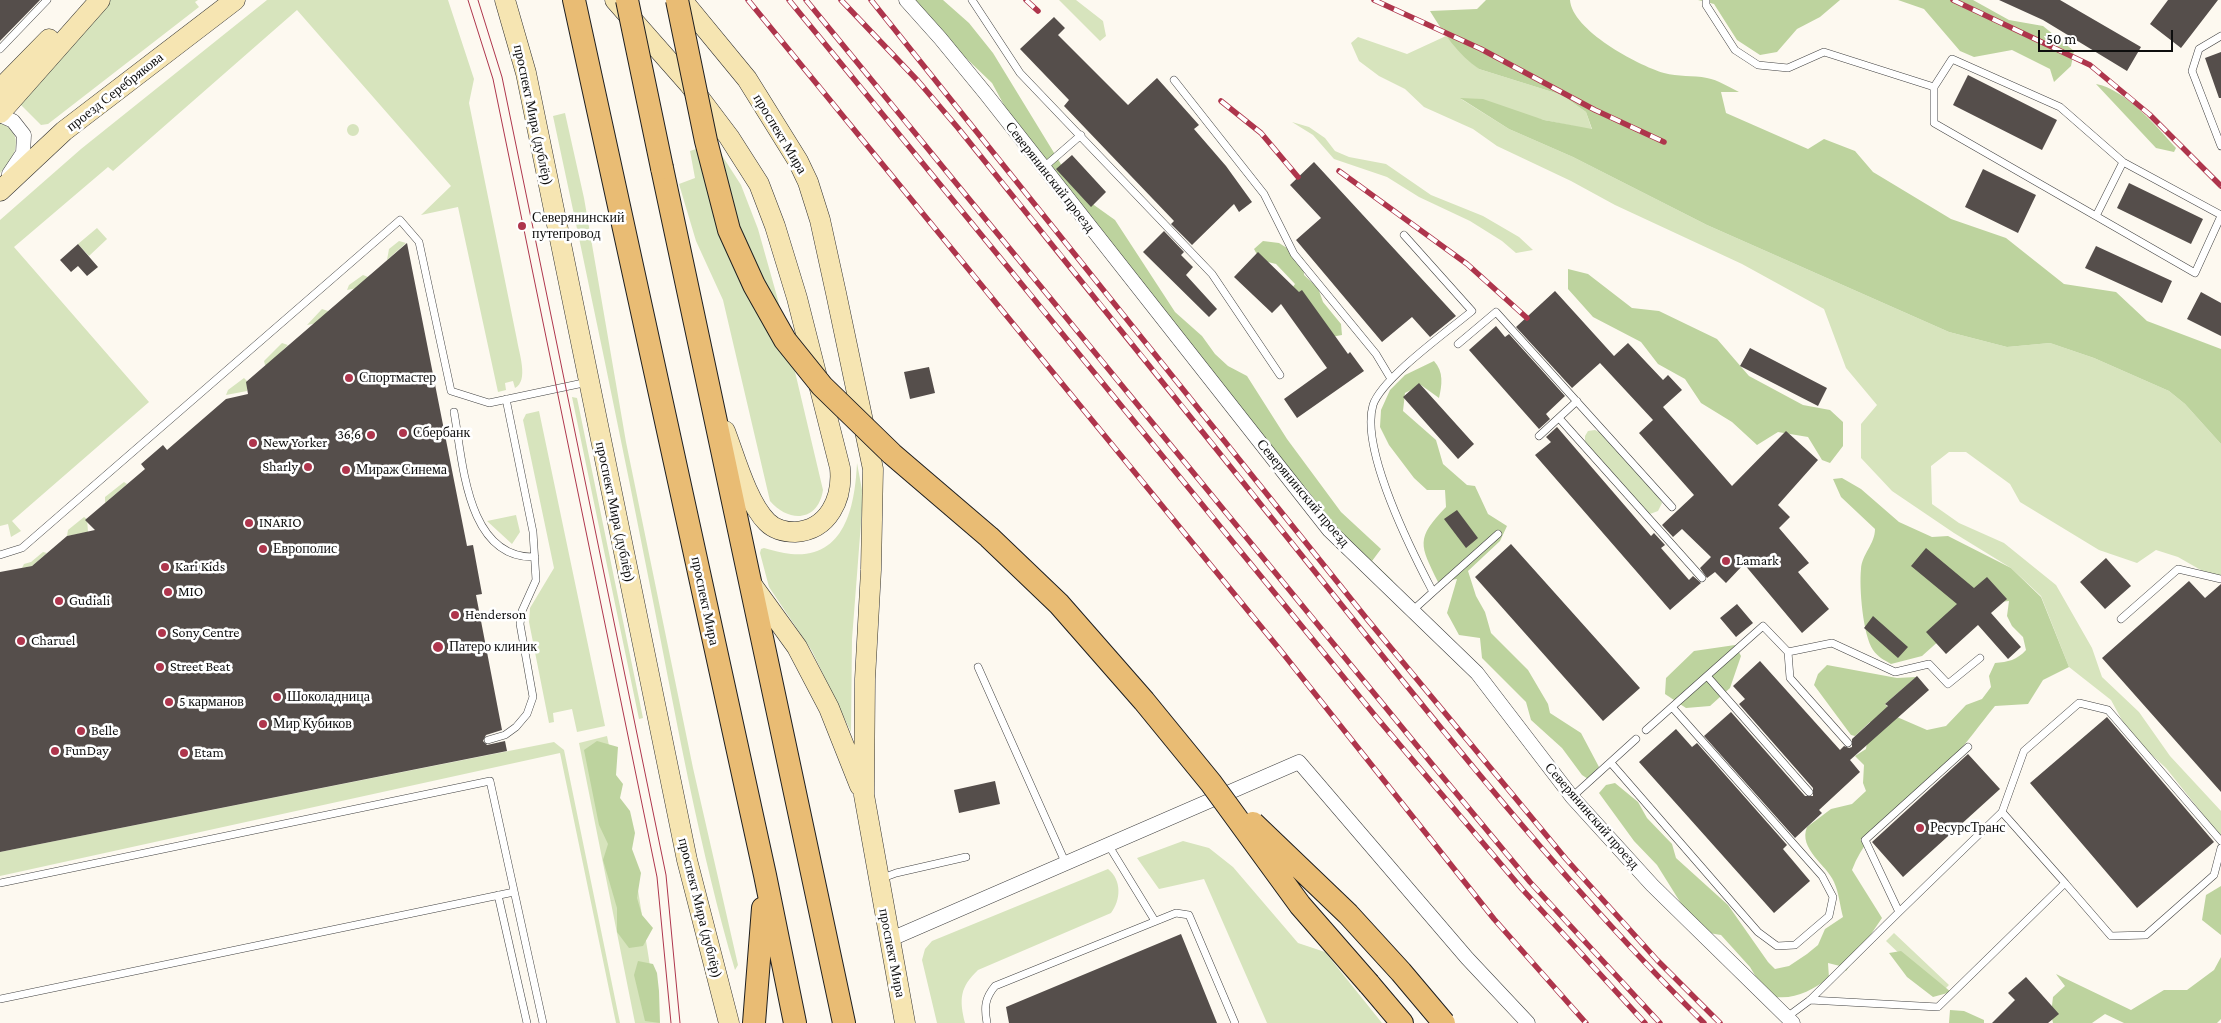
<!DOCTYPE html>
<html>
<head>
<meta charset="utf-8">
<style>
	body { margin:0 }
	#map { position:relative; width:2221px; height:1023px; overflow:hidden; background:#fdf9f0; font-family:"Crimson Pro",serif }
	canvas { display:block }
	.scale { position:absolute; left:2038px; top:30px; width:135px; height:22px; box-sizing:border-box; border:2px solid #0e0e0e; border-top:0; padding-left:6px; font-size:15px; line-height:18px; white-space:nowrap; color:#0e0e0e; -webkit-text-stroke:4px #fff; paint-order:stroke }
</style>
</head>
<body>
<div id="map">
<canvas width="2221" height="1023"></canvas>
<div class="scale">50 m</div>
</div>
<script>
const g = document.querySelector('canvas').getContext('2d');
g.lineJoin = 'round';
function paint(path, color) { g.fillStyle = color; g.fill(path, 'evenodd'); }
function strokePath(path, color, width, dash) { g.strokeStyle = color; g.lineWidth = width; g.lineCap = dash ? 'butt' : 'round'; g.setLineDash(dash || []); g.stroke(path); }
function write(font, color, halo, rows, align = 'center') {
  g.font = font + ' "Crimson Pro",serif'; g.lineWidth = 5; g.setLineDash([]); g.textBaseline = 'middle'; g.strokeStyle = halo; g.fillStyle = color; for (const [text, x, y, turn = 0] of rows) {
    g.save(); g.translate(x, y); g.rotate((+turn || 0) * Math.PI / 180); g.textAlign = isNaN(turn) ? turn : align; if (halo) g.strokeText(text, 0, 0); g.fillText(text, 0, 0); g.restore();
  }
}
paint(new Path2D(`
	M101,0h97l-3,2 4,5 -151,117 -7,1 -21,-21z
	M267,0h181l26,79 -5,24 48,237c2,13 12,41 -2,48l-2,-7 -8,2 1,7 -8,2 -40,-185 -37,8 30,-29 -154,-176 -184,161 -5,-4 -94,80 135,155 -137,119 9,10 -10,6 -3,-13 -8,2v-306l81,-71z
	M1059,0h17l27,21 3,15 -6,5z
	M1446,36l33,33 83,26 24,17 6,18 -48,-10 -83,-21 48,30 64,28 134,68 242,107 58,15 43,-4 44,15 75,33 16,13 36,40v135l-8,-2 -35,-20 -22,-7 -19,13 -38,-13 -79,-48 -10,-18 -44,-32h-17l-18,14 1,38 27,19 45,20 52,42 36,63 10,29 37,35 31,44 51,55v26l-55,-69 -36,-33 -19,-35 -42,-33 -28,-71 -30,-28 -57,-35 -62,-42 -31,-33v-34l16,-19 -31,-37 -22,-59 -82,-45 -127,-59 -44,-24 -74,-35 -24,-17 -49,-22 -19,-18 -26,-13 -20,-15 -8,-18 7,-6 49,17z
	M565,113l19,85 42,244 67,326 45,197 -3,5c-35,-119 -57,-242 -81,-364 -32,-164 -66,-327 -101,-490z
	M1292,122l17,5 16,11 10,13 14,6 37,7 45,31 52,21 36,21 14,13 -17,3 -14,-12 -32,-20 -51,-24 -32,-20 -53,-18 -21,-24z
	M0,123c26,10 16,35 0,50z
	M347 130a6 6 0 1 1 12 0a6 6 0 1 1-12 0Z
	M714,143l27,42 17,44 20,71 45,190c-5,32 -34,33 -53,11l-47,-201 -27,-59 -17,-57 16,-6 -5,-27z
	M97,228l10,11 -18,17 -11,-12z
	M399,241l7,2 -19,17 2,-11z
	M363,275l5,2v9l-21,4 2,-5z
	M322,309l6,2v10l-21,4z
	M282,343l6,2 -20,20h-3l-1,-4z
	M244,378l3,3v10l-21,4 2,-5z
	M572,397l5,1 66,320 -4,1z
	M539,411l66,315 -28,6 -5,-23 -19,4 1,9 -5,1 -20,-101 1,-14 24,-40 -31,-148 3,-6z
	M1595,430l8,4 56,62 3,7 -4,8 -8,3 -7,-5 -58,-66v-7l3,-5z
	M857,463l5,27v20l-10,129 -1,93 -39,-81 -43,-64 -9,-34 1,-4 3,-1c8,2 18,5 27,6 55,5 64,-50 66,-91z
	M124,482l3,2 -22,19v-6z
	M516,515l4,17 -8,12 -25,-23z
	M84,517l3,2 1,13 -21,4 1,-6z
	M43,552l4,1 -15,13 -10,2 2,-4 7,-2z
	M607,736l28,135 24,152h-24l-56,-280z
	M554,742l10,8 56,273h-4l-56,-270 -560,123v-24z
	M1183,841l26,7 24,19 65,76 27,9 57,71h-115l-63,-144 -45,10 -22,-31z
	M1108,869c14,11 13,31 3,44l-133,57c-18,17 -19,29 -13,53h-28l-15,-63 3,-11 7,-8z
	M1894,933l55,52 -8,8 -55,-52z`), '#d7e4bd');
paint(new Path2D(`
	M913,0h30l26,23 24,30 77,126 24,26 21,15 60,92 27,24 13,18 13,12 19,10 40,63 54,73 40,37 -9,12 21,20h-5l-30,-18 -41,-60 -12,-16 -15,-12 -280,-359 -18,-33 -50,-48z
	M1486,0h84c2,30 67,65 94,73 14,4 29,2 43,5 11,2 22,9 32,14h-18l5,21 82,36 16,-10 31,12 18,21 78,47 55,19 58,46 52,8 31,29 74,28v95l-36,-40 -16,-13 -75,-33 -44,-15 -43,4 -58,-15 -242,-107 -134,-68 -64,-28 -49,-31 23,1 61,21 48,9 -6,-17 -24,-17 -83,-26c-21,-14 -36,-37 -49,-58l47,-2z
	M1698,0h142l-20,17 -23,12 -20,23 -17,3 -23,-15 -23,-36z
	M1898,0h75l36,20 34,6 31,25 -3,15 -17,16 -4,-13 -38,-19 -38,7 -14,-6 -36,-42z
	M2096,84c29,5 61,43 80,64l-2,4 -18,-4z
	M1263,241l16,2 24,15 1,17 14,13 5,14 18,22 1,11 -11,2 -41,-46 5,-7 -19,-20 -16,-4 -6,-11z
	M1568,269l20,5 44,34 27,3 58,28 32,37 54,29 27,5 13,12v24l-13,17 -8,-3 -14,-23 -30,-5 -21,13 -25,-23 -31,-19 -16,-24 -27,-15 -17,-22 -48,-25 -25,-28z
	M1434,361c10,11 8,24 5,37l-18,-13 -16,8 -2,18 33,29 7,24 24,21 8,1 13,28 19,12 -7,15 -32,30 8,25 9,16 6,21 37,37 20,34 2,9 31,20 18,34 -11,12 -6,-4 -20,-27 -31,-28 -5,-18 -44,-44 -2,-20 -21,-3 -12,-22 10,-34 -19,3c-18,-37 -23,-43 8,-75l-1,-17h-18l-13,-12 -25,-33 -9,-18 1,-17 9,-20 15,-15z
	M1842,478l19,11 38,33 33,15 16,-1 63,32 30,29 28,70 -26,13 -15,24 -33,2c-15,18 -28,37 -44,54 -34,36 -80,61 -99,110l30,48 -36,53 -6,-5 -12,-3 1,15c-19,14 -39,24 -62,17l-17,-28 -29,-32 -12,-2 -17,-12 -35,-56 -23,-24 -35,-48 7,-8 9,-2 23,19 9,16 25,26 4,14 52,47 40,57 7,7 14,-3 18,-12 11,-9 7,-16 18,-12c-3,-11 -4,-24 -9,-35 -7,-17 -36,-33 -27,-55l24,-18 21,-5 14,-13 -3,-8 1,-18 -9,-9 11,-7 4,-27 -15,14 -4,-1 -37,-50 4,-11 9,-9 70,13 19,-1 -31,27 12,13 30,13 19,-4 20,-21 16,-6 9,-12 -2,-11 6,-13c13,-1 22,-3 31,-13l-3,-13 -11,-11 -5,-10 2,-15 -39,4 -19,25 -29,26 -31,8c-7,-4 -13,-7 -18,-14 -10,-15 -14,-62 -12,-81 1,-15 14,-25 14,-40l-34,-32 -8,-18z
	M1735,645l6,11 -11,32 -20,18 -24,2 -21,-14 1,-16 28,-27z
	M597,741l21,6 -2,28 7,9 -3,14 10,13 5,22 -3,16 9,24 -4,25 5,17 11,13 -10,18 -14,2 -12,-16v-24l-14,-48 5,-16 -9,-19 -15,-75z
	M2221,886v49l-19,-15 4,-25z
	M1901,951l50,41 -18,5 -26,-20 -18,-24z
	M2221,957v62l-4,4h-93l-19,-9 -13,9h-39l-2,-9 2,-17 12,-11 -9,-12 75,36 33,-20h23l27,-20z
	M638,961l15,3 4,9 2,18 1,32 -15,-2 -11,-46z
	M1950,1010l14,1 20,9v3h-35z`), '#bdd39e');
paint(new Path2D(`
	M0,0h40l-40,41z
	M1999,0h61l81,47 -14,24 -84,-51z
	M2168,0h50l-37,48 -31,-24z
	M1054,17l11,11 -7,7 70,70 29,-27 42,47 -5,4 32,37 26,36 -13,10 -5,-8 -42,41 -21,-21 3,-3 -110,-115 5,-6 -49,-51z
	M2221,52v46h-2l-14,-40z
	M1968,75l89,45 -15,30 -89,-45z
	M1072,155l34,37 -15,15 -35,-38z
	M1314,162l142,154 -26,21 -18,-20 -30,25 -86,-102 25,-22 -31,-33z
	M1983,169l53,26 -18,38 -53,-26z
	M2129,183l74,36 -12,25 -74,-36z
	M1164,231l20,21 -3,3 12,12 -7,8 31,34 -8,8 -66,-65z
	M407,243l60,303 6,-1 9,49 -6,1 26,135 -16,5 -3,6 4,4 18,-4 2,10 -507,101v-280l32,-6 35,-30 28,-6 -10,-10 60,-51 -4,-5 22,-19 4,5 59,-51 22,-5 -2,-12z
	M78,244l20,23 -11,9 -9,-10 -7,6 -11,-12z
	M2096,246l76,35 -10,22 -77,-35z
	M1258,252l41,40 3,-2 46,64 2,-2 14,19 -67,47 -13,-19 43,-31 -46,-64 -9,9 -38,-36z
	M1555,291l59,65 14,-13 35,37 5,-5 14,15 -19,17 69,79 54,-55 32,29 -40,45 12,12 -11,11 30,35 -11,9 31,37 -27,24 -58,-69 -18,19 -11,-11 -8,6 -7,-10 11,-11 -29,-28 -9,8 -11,-12 32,-30 -55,-62 14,-13 -53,-57 -28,25 -56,-61z
	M2201,292l20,11v33l-34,-17z
	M1496,326l9,11 4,-3 56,62 -19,18 4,5 -11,10 -70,-79z
	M1750,348l77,40 -9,18 -78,-40z
	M929,367l6,26 -25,6 -6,-27z
	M1419,383l55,61 -16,15 -55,-62z
	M1557,427l94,109 3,-3 11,12 -4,3 28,32 4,-4 8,7 -31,27 -135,-155 16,-13 -5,-5z
	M1457,510l21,28 -12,10 -22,-29z
	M1511,544l129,144 -37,33 -128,-144z
	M1926,548l48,40 13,-11 20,22 -16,14 30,34 -13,12 -30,-34 -32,29 -20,-22 31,-28 -46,-38z
	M2106,558l25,28 -26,23 -25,-27z
	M2189,581l16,17 16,-14v208l-119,-134z
	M1737,604l16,19 -17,14 -16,-19z
	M1873,616l35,31 -10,11 -34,-30z
	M1760,661l80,89 4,-4 5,2 3,-1v-8l36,-33 -3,-2 32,-28 12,14 -79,70 10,12 -41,38 3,3 -27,25 -91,-102 27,-24 74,84h8v-8l-74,-84 6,-5 -12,-13z
	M2107,717l107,125 -77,66 -107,-125z
	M1676,729l16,18 5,-4 90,102 -4,4 27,32 -36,32 -135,-151z
	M1968,754l32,35 -97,88 -31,-35z
	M995,781l5,23 -41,9 -5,-23z
	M1181,934l36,89h-208l-3,-16z
	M2026,977l33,37 -11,9h-56l23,-23 -7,-7z`), '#554e4b');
const service = new Path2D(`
	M972,0l48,73 192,201 68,101
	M1706,0v5l29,45 23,15 30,3 36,-16 110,35
	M2221,36l-22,13 -7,22 29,75
	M0,49l47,-49
	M1174,80l90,114 30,60 82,100 15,25
	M1043,168l38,-33
	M2221,215l-98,-53 -63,-55 -108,-48 -18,28v36l261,150 26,-57
	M2096,216l27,-54
	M1404,235l68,76c-24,20 -90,67 -99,94 -13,44 39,147 60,187l-21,19
	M1458,344l38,-32 176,195
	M454,412c9,49 12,147 81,145
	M1559,418l143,160
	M1539,436l38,-35
	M0,555l22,-7 378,-328 19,22 32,149 38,12 99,-21
	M1433,592l65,-58
	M2121,619l57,-50 43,10
	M1788,652l2,26 58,65
	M978,667l88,197
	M1707,676l102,116
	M1646,730l117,-104 25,26 44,-9 63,29 34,-8 19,20 32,-26
	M488,740l17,-5 11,-8 11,-13 6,-17 -13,-73 2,-13 14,-31 -3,-48 -27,-133
	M1611,763l147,169 19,14 18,-1 34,-29 4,-19 -11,-21 -150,-169
	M1572,797l64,-58
	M2002,812l22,-61 55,-48 29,7 113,131
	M1109,846l46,75
	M880,879l16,-6 70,-16
	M0,883l490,-102 53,242
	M2065,883l46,53 35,-1 68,-60 7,-27
	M498,895l29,128
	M0,999l514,-107
	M1810,1000l128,7 127,-124 -63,-71 -103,100
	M1787,1017l23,-17 89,-88 -34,-72 103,-93
	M987,1023c-3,-16 -2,-25 8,-37l181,-73 13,2 46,108`);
const minor = new Path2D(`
	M906,0l34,38 46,56 343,436 148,143 95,124 80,88 141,138
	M0,115l13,6 11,14 -1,18 -14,21
	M891,939l408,-177 168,196 61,65`);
const secondary = new Path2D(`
	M505,0l21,73 161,787 42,163
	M615,0l74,84 40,53 30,47 16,42 22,72 43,170c3,30 -11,62 -45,64 -11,0 -21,-3 -28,-10 -20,-20 -32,-65 -42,-91
	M682,0l65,79 51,82 10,21 12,38 16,73 37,176 -2,101 -6,109 -1,116 41,228
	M0,89l49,-50
	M0,113l100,-113
	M0,191l64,-60 171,-131
	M750,582l47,65 32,61 31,78`);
const primary = new Path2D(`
	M574,0l191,875 30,148
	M662,168l182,855
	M1369,984l33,39
	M754,1023l9,-115`);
strokePath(service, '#414141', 8);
strokePath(minor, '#414141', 15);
strokePath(secondary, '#303030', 21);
strokePath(primary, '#1f1f1f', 24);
strokePath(service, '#fff', 7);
strokePath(minor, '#fff', 14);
strokePath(secondary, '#f6e5b2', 20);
strokePath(primary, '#e9bc74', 22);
strokePath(new Path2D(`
	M468,0l25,79 164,798 14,146
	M478,0l24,77 164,798 14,148`), '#ae354c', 1);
const rail = new Path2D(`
	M748,0l533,651 213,268 92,104
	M789,0l588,718 145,171 123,134
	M806,0l626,764 98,118 130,141
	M841,0l77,81 40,47c126,156 252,313 378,470 117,146 235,293 368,425
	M871,0l496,619 199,240 91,101 63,63
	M1026,0l12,11
	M1374,0l107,49 114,61 69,32
	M1953,0l137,65 59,49 72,72
	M1221,101l40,32 37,44
	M1339,171l128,93 60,54`);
strokePath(rail, '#ae354c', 5.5);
strokePath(rail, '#fff', 4, [11]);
const primaryBridge = new Path2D(`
	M627,0l35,168
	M677,0l29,141 23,89 25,55 31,55 37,46 70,68 97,83 70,67 85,97 67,82 89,122 69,79
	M1253,823l95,91 53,58 43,51`);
strokePath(primaryBridge, '#1f1f1f', 24, []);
strokePath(primaryBridge, '#e9bc74', 22);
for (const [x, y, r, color] of [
	[522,226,5,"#ae354c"],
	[349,378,5,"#ae354c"],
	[403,433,5,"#ae354c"],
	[371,435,5,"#ae354c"],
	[253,443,5,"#ae354c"],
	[308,467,5,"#ae354c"],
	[346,470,5,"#ae354c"],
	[249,523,5,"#ae354c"],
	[263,549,5,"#ae354c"],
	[1726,561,5,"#ae354c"],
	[165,567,5,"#ae354c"],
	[168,592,5,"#ae354c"],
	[59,601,5,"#ae354c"],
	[455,615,5,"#ae354c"],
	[162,633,5,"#ae354c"],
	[21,641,5,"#ae354c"],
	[438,647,6,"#ae354c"],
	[160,667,5,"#ae354c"],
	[277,697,5,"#ae354c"],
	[169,702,5,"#ae354c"],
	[263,724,5,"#ae354c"],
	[81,731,5,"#ae354c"],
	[55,751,5,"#ae354c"],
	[184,753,5,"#ae354c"],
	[1920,828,5,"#ae354c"]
]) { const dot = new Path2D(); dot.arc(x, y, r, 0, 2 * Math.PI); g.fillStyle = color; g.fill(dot); strokePath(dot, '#fff', 2); }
write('14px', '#0e0e0e', '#fff', [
	["проезд Серебрякова",115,92,-38],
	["проспект Мира (дублёр)",533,115,78],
	["проспект Мира",780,134,59],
	["Северянинский проезд",1050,177,52],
	["Северянинский проезд",1303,493,50],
	["проспект Мира (дублёр)",615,512,78],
	["проспект Мира",705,601,78],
	["Северянинский проезд",1592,816,49],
	["проспект Мира (дублёр)",700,908,76],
	["проспект Мира",892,953,79]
]);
write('14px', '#0e0e0e', '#fff', [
	["Северянинский",532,218],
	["путепровод",532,234],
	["Спортмастер",359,378],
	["Сбербанк",413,433],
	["36,6",361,435,"right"],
	["New Yorker",263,443],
	["Sharly",298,467,"right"],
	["Мираж Синема",356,470],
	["INARIO",259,523],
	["Европолис",273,549],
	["Lamark",1736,561],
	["Kari Kids",175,567],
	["MIO",178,592],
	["Gudiali",69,601],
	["Henderson",465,615],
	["Sony Centre",172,633],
	["Charuel",31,641],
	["Патеро клиник",449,647],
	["Street Beat",170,667],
	["Шоколадница",287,697],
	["5 карманов",179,702],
	["Мир Кубиков",273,724],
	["Belle",91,731],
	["FunDay",65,751],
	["Etam",194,753],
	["РесурсТранс",1930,828]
], 'left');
</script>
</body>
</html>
